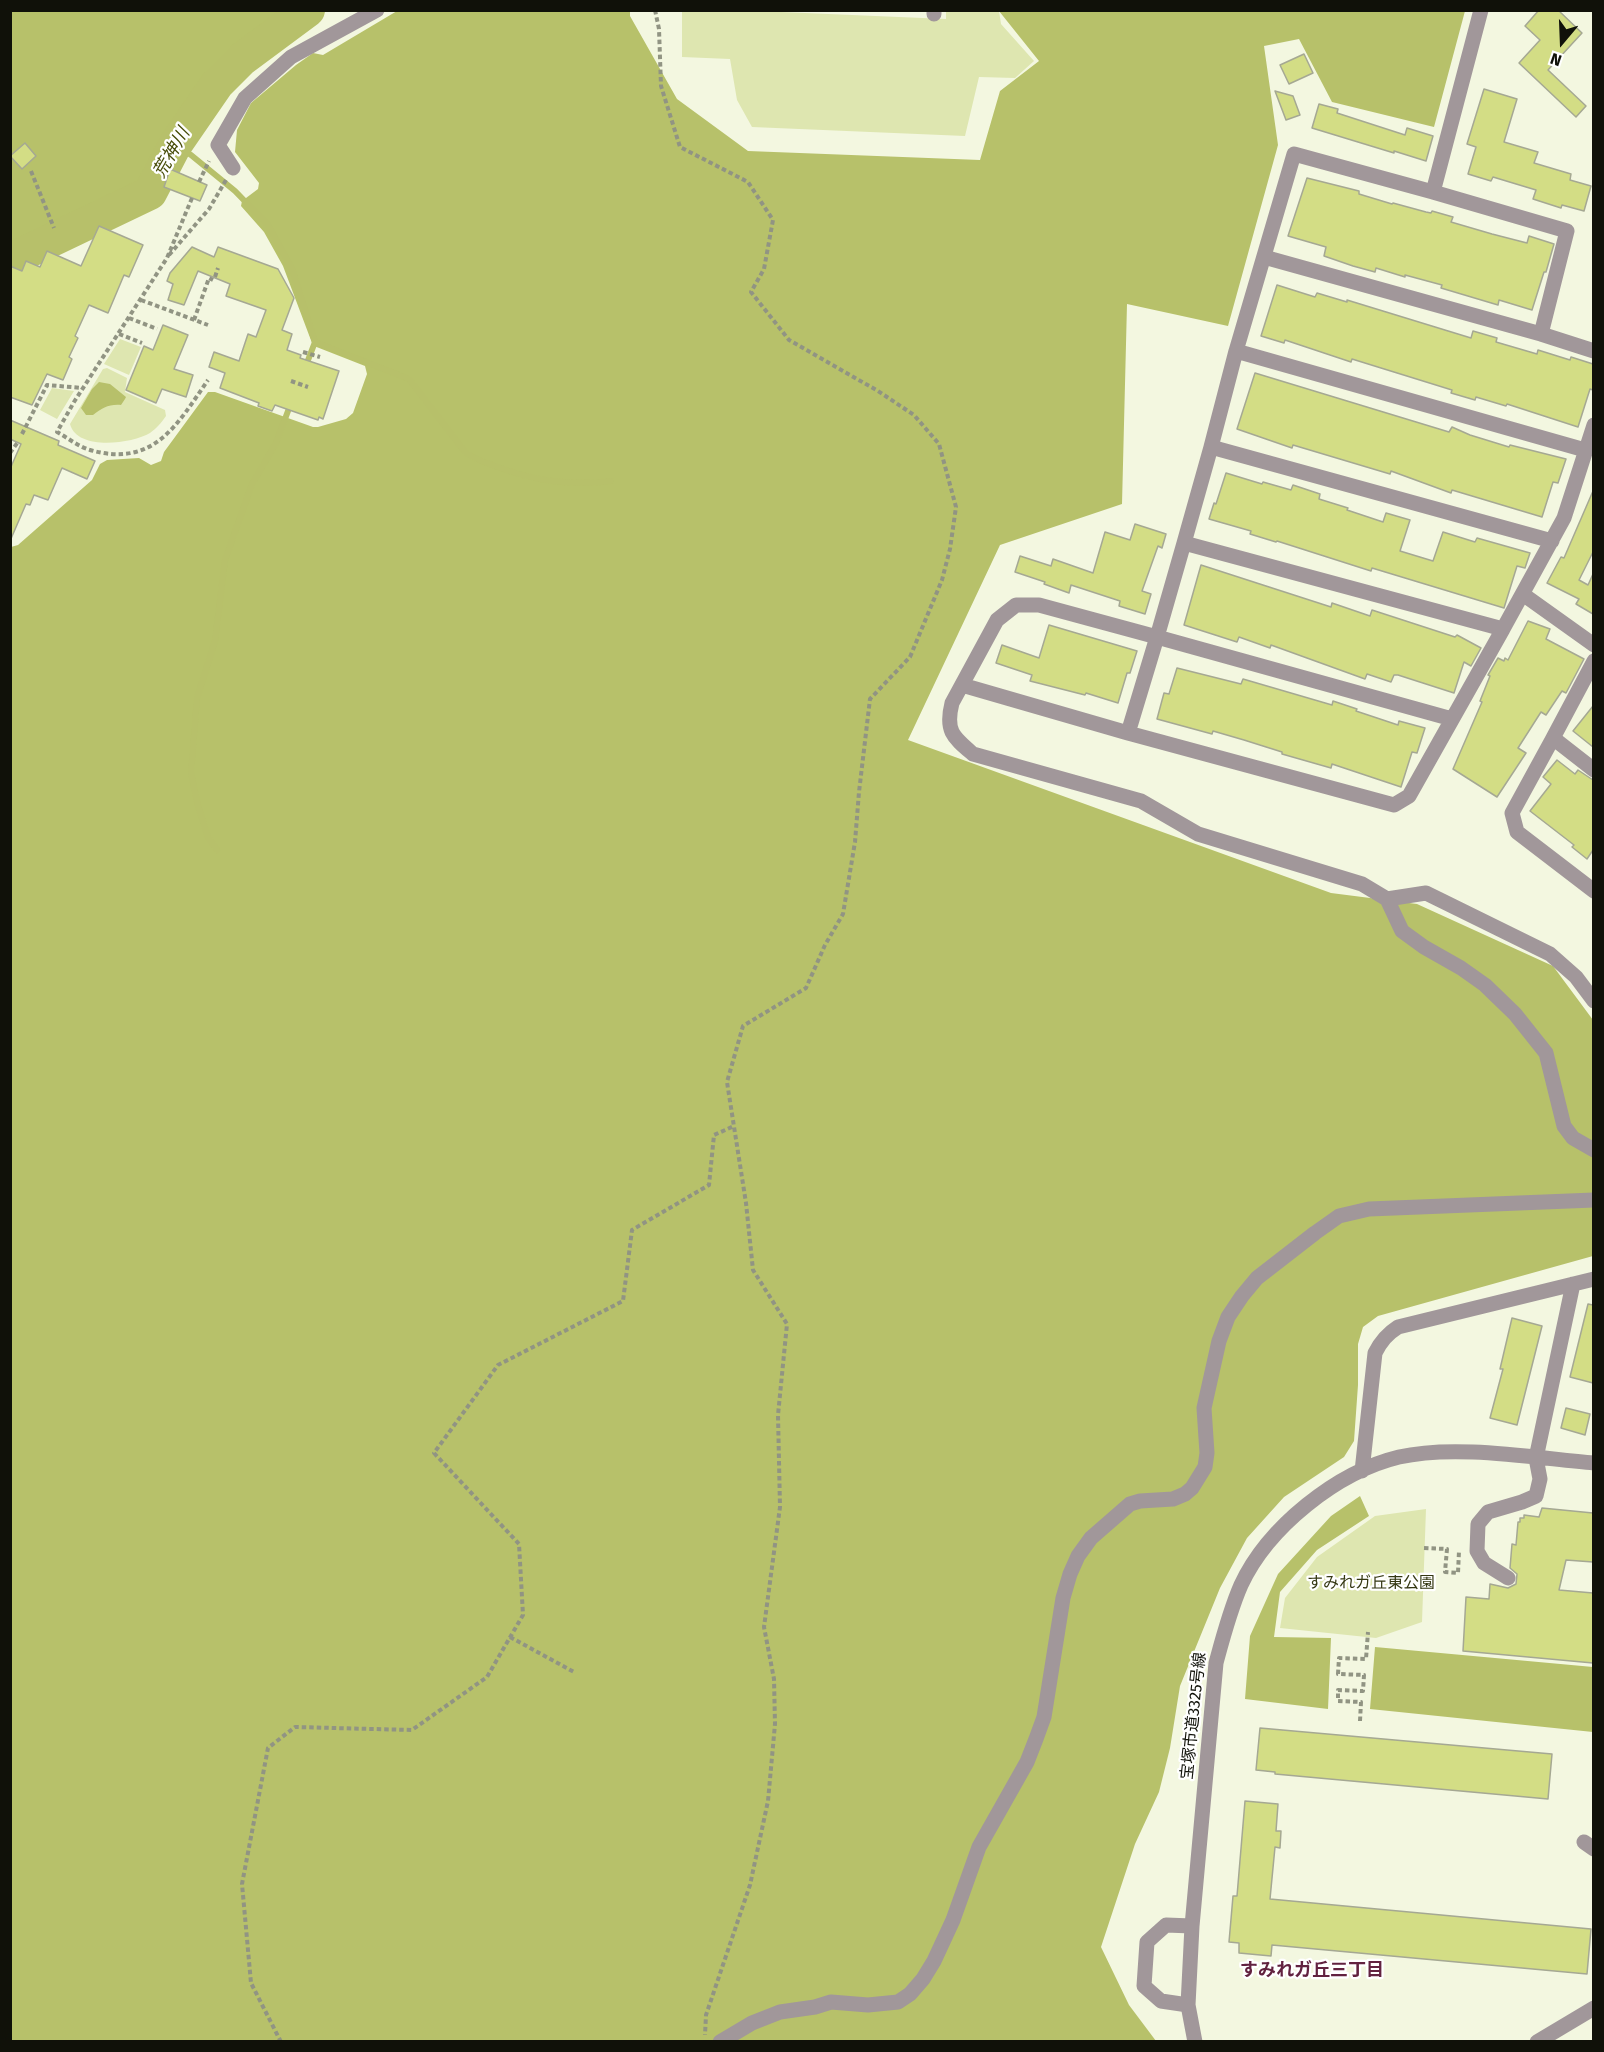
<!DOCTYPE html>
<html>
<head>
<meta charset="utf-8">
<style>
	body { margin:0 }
	#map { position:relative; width:1604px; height:2052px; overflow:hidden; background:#f3f7e0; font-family:"Fira Sans",sans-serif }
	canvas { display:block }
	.frame { position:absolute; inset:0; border:12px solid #101109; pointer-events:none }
	.north { position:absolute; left:1532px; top:12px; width:60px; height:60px; -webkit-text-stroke:4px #fff; paint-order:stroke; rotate:199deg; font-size:16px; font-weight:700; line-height:24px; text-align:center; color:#101109 }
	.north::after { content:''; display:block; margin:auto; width:21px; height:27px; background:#101109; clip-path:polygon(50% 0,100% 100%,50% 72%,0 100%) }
</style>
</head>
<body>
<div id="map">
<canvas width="1604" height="2052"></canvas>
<div class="frame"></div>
<div class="north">N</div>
</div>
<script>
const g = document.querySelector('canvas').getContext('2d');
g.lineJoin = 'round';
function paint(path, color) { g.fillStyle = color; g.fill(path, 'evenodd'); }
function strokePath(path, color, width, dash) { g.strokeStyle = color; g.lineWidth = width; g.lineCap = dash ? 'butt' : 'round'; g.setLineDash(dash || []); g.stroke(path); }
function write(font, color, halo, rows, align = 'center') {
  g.font = font + ' "Fira Sans","Noto Sans JP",sans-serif'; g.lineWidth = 4.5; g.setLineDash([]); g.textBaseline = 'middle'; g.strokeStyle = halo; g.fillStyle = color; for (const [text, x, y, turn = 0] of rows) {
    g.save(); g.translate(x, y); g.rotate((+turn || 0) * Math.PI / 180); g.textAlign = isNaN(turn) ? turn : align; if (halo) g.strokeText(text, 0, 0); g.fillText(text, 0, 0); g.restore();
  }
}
paint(new Path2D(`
	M682,11h76l188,8v-8h53l2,13 33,37 -19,17 -36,-1 -14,59 -213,-9 -15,-27 -7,-41 -48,-2z
	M120,339l21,8 -12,28 -25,-11z
	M107,368l20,10 -2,14 40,18 1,6c-5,7 -9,12 -16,17 -19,11 -73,18 -80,-9l33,-55z
	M52,388l22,3 -17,28 -17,-9z
	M1426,1509l-4,113 -46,16 -96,-10 5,-30 32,-41 58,-41z`), '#dee6b0');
paint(new Path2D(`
	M11,11h286l-61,42 -13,12 -27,35 -57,91 -71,30 -57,29z
	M397,11h233v5l47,83 71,52 232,9 20,-69 39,-30 -40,-50h466l-31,116 -102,-25 -33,-63 -35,7 14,99 -50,181 -101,-22 -5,200 -122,41 -92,195 423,153 86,11 136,62 40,54v236l-215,60 -15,11 -5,17v41l-4,56 -10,16 -60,40 -37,41 -27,50 -40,98 -10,62 -11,44 -24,52 -34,103 28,58 27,36 -1145,1v-1495l7,-2 74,-65 8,-16 7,-4 32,-2 12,7 10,-4 3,-9 44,-60h7l98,35h5l28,-8 7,-6 14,-39 -2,-8 -51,-20 -2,-3 -29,-77 -19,-34 -23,-26 1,-5 16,-12 1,-6 -24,-31 2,-22 14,-27 45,-38 17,-12 10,2z
	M1360,1496l9,20 -52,34 -37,42 -6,45 57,1 -3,71 -83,-10 5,-63 28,-62 53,-58z
	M1375,1647l218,20v65l-223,-23z`), '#b7c16a');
paint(new Path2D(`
	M99,382l11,2 16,13 -1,2 -4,6c-12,-1 -19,3 -28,10h-7l-5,-7 11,-19z`), '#b7c06a');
strokePath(new Path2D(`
	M175,145l16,10 44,36 33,34 24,44 23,73 -10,26
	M315,342l94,37 56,73c9,7 19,10 30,14 39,15 75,20 116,15
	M217,850l-9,-13 -10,-31 -7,-33 6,-75 18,-57 10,-81 27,-76 24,-41 15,-40`), '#b7c06a', 6);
strokePath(new Path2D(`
	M10,260l140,-67 25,-48 42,-61 25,-25 66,-49`), '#b7c06a', 34);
const building = new Path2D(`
	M1539,10h19l24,23 -34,37 38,36 -10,11 -57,-54 21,-23 -15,-14z
	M1304,54l9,19 -24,11 -9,-19z
	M1484,89l33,10 -13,43 34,10 -4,11 37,11 -1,6 21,6 -7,25 -22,-6 -1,3 -28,-9 3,-9 -43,-13 -2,4 -23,-7 8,-27 -9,-3z
	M1275,91l18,5 7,19 -14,5z
	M1319,104l19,5 -1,4 68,22 2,-7 26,8 -7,25 -32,-10v2l-82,-25z
	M25,143l11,13 -14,13 -12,-13z
	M170,169l37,16 -7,16 -36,-14z
	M1307,178l52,13v3l33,10 1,-1 33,9 5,1 1,-2 21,6 -2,5 41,12 35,9 2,-7 25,8 -8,28h-2l-12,38 -33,-10 -1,5 -57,-17 1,-3 -37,-10v2l-29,-9 -1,4 -22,-6 -29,-10 2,-9 -38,-11z
	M99,226l44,19 -14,32 -5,-2 -16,38 -19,-8 -14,31 3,2 -9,19 3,2 -9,21 -16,-6 -15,31 -22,-8v-131l12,5 4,-10 14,6 7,-16 34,15z
	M192,247l22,10 4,-10 60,22 16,29 -12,32 10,4 -5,16 14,5 -1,3 39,13 -16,48 -4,-2 -1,3 -43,-15 -3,6 -14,-5 1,-3 -39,-15 5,-15 -16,-6 5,-15 25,9 9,-27 8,3 10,-27 -40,-14 4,-12 -32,-13 -14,34 -16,-5 5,-16 -6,-3 3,-8z
	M1277,285l38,12 2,-4 30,9v-2l124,38 2,-7 24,7 -1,4 41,12 1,-4 32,10 1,-3 22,7v26l-3,-1 -12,38 -71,-23 -1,2 -30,-9 -1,3 -24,-7 1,-3 -100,-31 -1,3 -66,-22 -1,3 -23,-7z
	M163,325l25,10 -14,34 19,6 -7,22 -24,-8 -6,14 -30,-13 18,-44 9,4z
	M1255,373l194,59 3,-5 18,8 39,12 1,-2 56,14 -8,24 -5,-1 -11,35 -90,-27 -1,3 -60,-22 -1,3 -97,-29 -1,3 -55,-19z
	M10,420l49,21 -1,4 37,16 -8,18 -25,-11 -14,32 -14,-5 -4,10 -4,-1 -16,37v-72l11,-25 -11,-5z
	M1226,473l36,11 1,-2 28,8 2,-5 27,9 -1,5 29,9 -1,2 36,12 3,-9 24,7 -10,31 33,10 10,-29 32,10 2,-4 53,15 -5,15 -8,-2 -13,42 -132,-40 -1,3 -94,-30 -1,1 -26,-8 1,-3 -42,-12 5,-16 2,1z
	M1593,491v61l-14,28 9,5 5,-11v40l-17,-10 3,-5 -32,-16 14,-26 3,1z
	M1135,524l31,10 -4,14 -4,-2 -16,45 9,3 -6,20 -26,-8 1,-5 -49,-16 -2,8 -25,-9 1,-2 -30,-10 5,-16 31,10 2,-7 40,14 12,-41 25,8z
	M1201,565l130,42 1,-4 38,13 2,-6 83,27 2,-2 24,13 -10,18 -7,-4 -10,31 -56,-18h-4l-3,7 -24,-8 -2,5 -94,-34 -1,3 -31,-11 -2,5 -53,-17z
	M1528,621l22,8 -4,10 38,20 -18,34 -4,-2 -16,24 -5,-3 -23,36 8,5 -29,44 -44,-28 29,-67 -2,-1 10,-25 -2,-1 10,-17 6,3 1,-3 3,2z
	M1049,625l88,26 -7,22h-3l-9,30 -32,-10 -1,2 -55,-14 2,-6 -36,-12 6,-18 37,13z
	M1177,668l64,16 2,-5 89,26 1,-4 24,8 -1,2 42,14 1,-4 26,7 -8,25 -5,-1 -11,35 -69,-23 -1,4 -49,-14v-2l-38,-12 -31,-9 -1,3 -55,-15 7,-26 5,1z
	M1593,706v41l-20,-16z
	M1557,760l18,14 3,-4 15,10v70l-6,9 -15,-12 2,-2 -44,-34 21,-27 -8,-7z
	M1588,1304l5,1v78l-23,-6z
	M1512,1318l30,8 -25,99 -27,-7 13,-49h-3z
	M1566,1408l24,6 -5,21 -24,-7z
	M1542,1508l51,5v49l-27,-2 -7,30 34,3v70l-130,-12 3,-54 23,2 1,-15 18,4 8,-4 1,-10 -7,-6 2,-24 4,1 2,-23h2v-4h4v-3l15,2z
	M1260,1728l292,26 -4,45 -273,-25v-2l-19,-2z
	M1245,1801l33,3 -2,27h5l-1,17 -5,-1 -5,52 321,30 -4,45 -315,-29 -1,11 -32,-3v-10l-10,-1 4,-46h4z`);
paint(building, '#d3dd85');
strokePath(building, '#a5a893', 1.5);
strokePath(new Path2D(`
	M655,10l4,19 2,57 19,61 68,35 25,38 -9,49 -13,23 38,48 89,51 36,24 25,29 17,63 -6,42 -8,31 -32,77 -40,42 -11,93 -4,50 -12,72 -18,31 -19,43 -63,38 -16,56 19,121 7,67 34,54 -9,91 2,92 -16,120 10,52 1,45 -7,77 -18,84 -44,130 -1,20
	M31,171l23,57
	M199,182l10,-21
	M192,198l-25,60 -93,144 -17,30c11,6 22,15 33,18 64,18 87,-25 118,-70
	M169,255l40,-46 17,-29
	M215,277l3,-9
	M141,300l67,25
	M129,318l28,11
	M194,320l15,-42 4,2
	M119,334l23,9
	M303,352l17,5
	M291,381l17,6
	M22,434l25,-49 36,3
	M10,453l8,-11
	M1424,1548l23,1 -2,23 13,1 1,-22
	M510,1637l64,35
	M1360,1721l1,-19 -23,-1v-11l25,1 1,-16 -26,-1 1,-16 27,1 2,-27
	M281,2042l-30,-59 -9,-99 26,-136 27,-21 117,3 75,-53 36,-62 -4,-71 -85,-91 64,-88 125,-64 9,-71 77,-45 5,-50 20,-9`), '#919483', 4, [4.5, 3]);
strokePath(new Path2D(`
	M934,10v4
	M1481,10l-48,182 134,39 -26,103
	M233,168l-15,-23 27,-47 46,-41 86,-47
	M1433,192l-139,-38 -58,197 -25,96 341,94
	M1264,257l277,77 53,17
	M1236,351l349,99
	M1211,447l-27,96 319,86 61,-111 30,-93
	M1184,543l-27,94 -118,-32h-23l-19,15 -45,83c-7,28 1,34 21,51l168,47 57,33 164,50 25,15 15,32 22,16 37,21 24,17 30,29 31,39 18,73 9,12 21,12
	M1524,595l70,50
	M1594,661l-41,77 41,32
	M962,685l166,48 29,-96 295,82
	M1128,733l266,72 15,-9 94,-167
	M1553,738l-41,75 5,19 77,59
	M1387,899l39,-6 124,61 26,23 18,24
	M1362,1471l13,-118c6,-12 12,-19 23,-26l196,-48
	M1508,1578l-24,-15 -7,-12 1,-27 10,-12 34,-10 14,-6 4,-17 -4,-21 37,-174
	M1584,1842l10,7
	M1188,2005l-27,-4 -17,-15 3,-44 19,-17 26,1
	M720,2042l32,-19 28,-11 35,-5 16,-5 37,3 30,-3 12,-8 13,-15 11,-18 19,-41 26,-73 48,-85 9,-23 8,-22 19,-119 7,-24 8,-18 13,-18 39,-34 10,-3 33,-2 12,-5 7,-6 13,-21 2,-14 -3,-45 15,-67 9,-24 14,-21 15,-18 58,-45 24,-17 30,-7 225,-9
	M1195,2042l-7,-37 4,-79 24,-263c7,-26 14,-53 25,-78 27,-58 96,-113 158,-128 56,-13 136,1 195,6
	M1537,2042l57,-34`), '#a1979a', 15);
write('16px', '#343712', '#fff', [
	["すみれガ丘東公園",1371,1584]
]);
write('16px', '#101109', '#fff', [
	["宝塚市道3325号線",1194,1716,-84]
]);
write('italic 18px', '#474c08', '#fff', [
	["荒神川",172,153,-60]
]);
write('bold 18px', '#622240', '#fff', [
	["すみれガ丘三丁目",1312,1971]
]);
</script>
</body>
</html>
